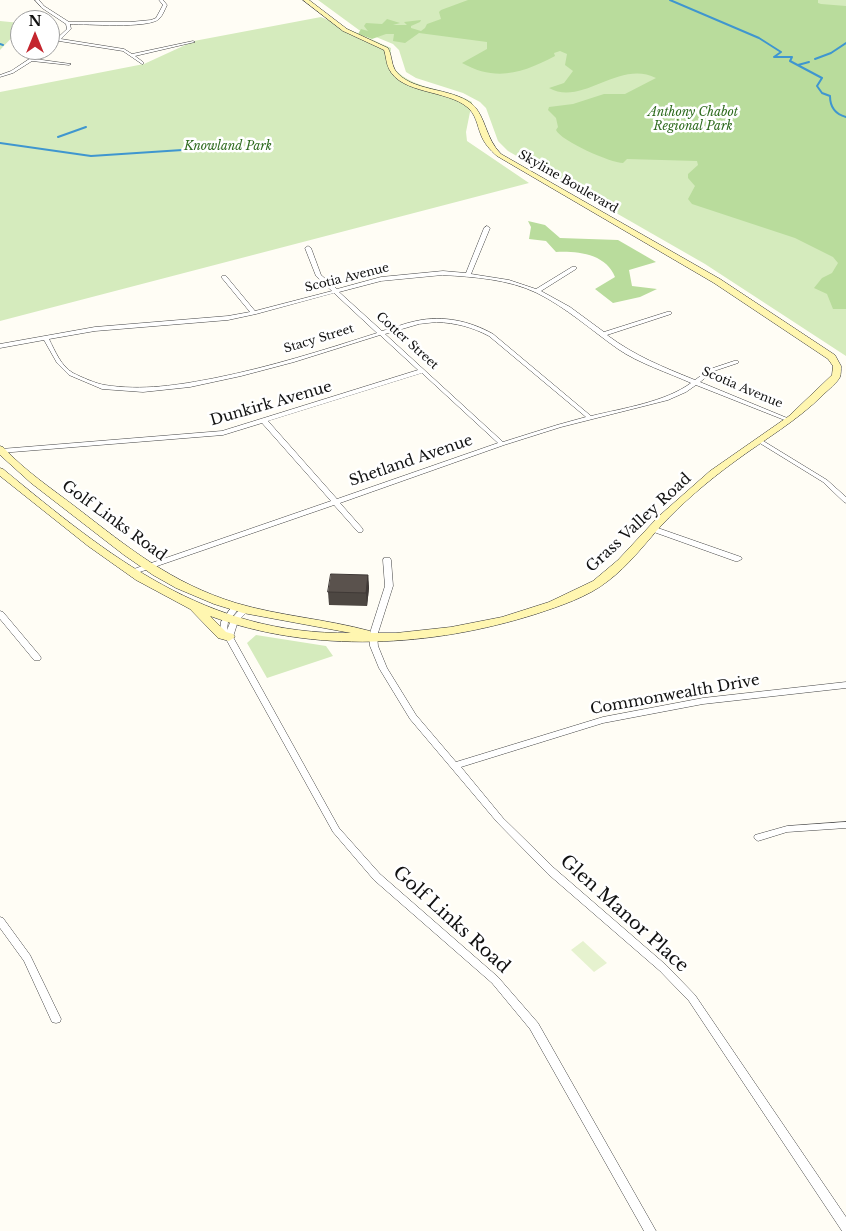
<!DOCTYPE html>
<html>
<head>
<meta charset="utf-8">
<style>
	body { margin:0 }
	#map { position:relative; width:846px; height:1231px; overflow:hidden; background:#fffdf5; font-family:"Libre Baskerville",serif }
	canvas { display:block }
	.north { position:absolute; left:10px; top:10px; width:50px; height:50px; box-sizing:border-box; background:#fff; border:1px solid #a0a0a0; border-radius:50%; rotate:0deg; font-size:14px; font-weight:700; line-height:20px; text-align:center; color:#111 }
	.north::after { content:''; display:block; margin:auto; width:18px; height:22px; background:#c4262e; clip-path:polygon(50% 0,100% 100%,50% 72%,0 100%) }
</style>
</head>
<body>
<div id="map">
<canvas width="846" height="1231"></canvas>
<div class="north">N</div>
</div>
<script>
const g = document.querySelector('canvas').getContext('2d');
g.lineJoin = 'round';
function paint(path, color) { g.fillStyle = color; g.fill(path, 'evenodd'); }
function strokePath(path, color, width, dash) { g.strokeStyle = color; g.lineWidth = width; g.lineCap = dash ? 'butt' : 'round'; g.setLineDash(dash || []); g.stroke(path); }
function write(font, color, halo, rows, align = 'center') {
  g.font = font + ' "Libre Baskerville",serif'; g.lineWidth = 5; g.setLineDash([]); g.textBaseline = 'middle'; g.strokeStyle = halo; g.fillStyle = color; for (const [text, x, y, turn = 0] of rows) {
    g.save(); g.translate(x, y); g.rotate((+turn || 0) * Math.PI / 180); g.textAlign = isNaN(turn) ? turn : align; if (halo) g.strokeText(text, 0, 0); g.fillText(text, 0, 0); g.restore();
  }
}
paint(new Path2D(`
	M318,0h528v356l-141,-92 -197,-113 -10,-10 -12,-33 -6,-6 -17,-9 -47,-15 -10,-6 -7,-22 -6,-6 -34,-14z
	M321,17l70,31 -1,16c22,28 54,22 82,38l-6,30 1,9 62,42 -529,138v-229l144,-28 50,-23z
	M0,21l20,2v6l-20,21z
	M256,635l70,11 7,10 -66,22 -20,-35z`), '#d5ebbd');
paint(new Path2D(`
	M468,0h350v3l3,1 25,2v303h-13l-6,-15 -13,-6 8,-10 10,-5 6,-10 -5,-6 -38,-19 -103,-34 -4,-5 7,-13 -7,-8v-4l10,-9 -1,-4 -70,-2 -4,4c-12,0 -62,-22 -67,-33l2,-3 -2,-9 -8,-8 1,-3 24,-3 31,-10h21l31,-16c-37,-19 -74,29 -107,10l15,-5 9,-12 -8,-6 2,-11 -7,-3 -6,2 1,3c-32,17 -59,26 -93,7l25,-14v-7l-68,-9 -14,10 -12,-2 1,-7h-8l-14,5 -14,-5 3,-5 7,2 -4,-5 2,-3 16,1 5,-5 13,4 -7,2h14l-3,-3 17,-2 -1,2 -9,4v2l10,3 4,-3 2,-4 14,-5 -2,-7 2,-2z
	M528,221l17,4 15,13 58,2 38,22 -27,8 3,16 25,3 -17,8 -27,6 -18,-14 20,-12c-9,-23 -37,-26 -59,-25l-10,-11 -17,-2 2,-12z`), '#b9dc9c');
paint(new Path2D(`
	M583,941l24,22 -13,9 -23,-22z`), '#e6f2cf');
strokePath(new Path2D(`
	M670,0l89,38 22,14 -7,5h18l-2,4 32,17 -5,8 5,7 8,3c0,11 5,18 16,21
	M0,44l3,1
	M815,59l16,-6 15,-10
	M798,65l11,-3
	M58,137l28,-10
	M0,143l91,13 137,-9`), '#3f96cf', 2);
const minor = new Path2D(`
	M35,0h4l5,6 25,16h61l21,-2 5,-2 7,-13 -4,-5h4l4,5c-2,4 -4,10 -8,14 -11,10 -72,5 -89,5l1,5 -10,10 63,10 8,5 61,-13 2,1 -60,14 8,6v2h-1l-19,-13 -64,-10 -9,7v-3l17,-16 -1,-5 -24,-16z
	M43,50h5l-13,9 36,5 -2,1 -37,-4 -19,12 -13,4v-2l11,-4z
	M487,226l3,2 -19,46 38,6 27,9 36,-22h4v2l-35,22 29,16 34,25 63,-20h4v2l-64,21c28,21 56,32 88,45l15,-11 24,-8h4v2l-24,8 -14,11 92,38 -1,1h-4l-91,-36 -10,7 -18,8 -107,27 -57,18 -164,58 22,25 1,2 -1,2h-4l-24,-27 -200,69h-3l-1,-2 1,-2 200,-69 -69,-78 -39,12 -223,18 1,-4 221,-18 196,-61 -38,-35 -86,27 -53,14 -51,11 -47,5 -41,-3 -33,-14 -12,-12 -13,-23 -44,8v-4l95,-17 133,-11 22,-4 -28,-34v-2h4l29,35 77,-20 -16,-15 -11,-28 3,-2 3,2 10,27 16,14 44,-12 62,-6 23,2 18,-45zM443,275c31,2 65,4 94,18 30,15 54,37 81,56 20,14 51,24 73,34 -26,19 -67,25 -100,33l-98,-82c-23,-13 -50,-19 -77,-13 -11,2 -22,7 -34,10l-43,-39 42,-11zM334,293l43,40c-53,17 -107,34 -162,45 -36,7 -73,13 -110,7 -8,-1 -24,-8 -32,-12 -12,-7 -18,-22 -24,-34l46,-8 133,-11 28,-6zM437,322c19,1 35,5 52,14l97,81 -29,8 -54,17 -118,-108 34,-10zM422,373l76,70 -161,56 -69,-78z
	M760,439l67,41 19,17v6l-2,-1 -21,-20 -65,-40 -1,-1 1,-1z
	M651,527h4l86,30 1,2 -4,2h-3l-84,-30 -1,-2z
	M384,558h6l1,2 2,26 -16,50 1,10 9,22 29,47 40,47 147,-45 100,-19 143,-16v6l-143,16 -100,19 -142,44 42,51 51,50 112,97 29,30 151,222v14h-4l-153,-230 -29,-30 -112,-97 -51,-52 -87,-103 -31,-51 -9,-22 -1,-10 16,-50 -2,-26z
	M233,605h6l1,2 -12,15 -1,8 5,-12 10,-11h6l1,2 -1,2 -10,10 -5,16 106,191 41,46 118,103 40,46 118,208h-12l-114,-202 -38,-46 -118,-103 -41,-48 -107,-193 -6,-9 1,-8z
	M0,611l3,1 37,44 1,2 -1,2h-6l-34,-41z
	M846,822v6l-59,4 -29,9 -3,-2 -1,-2 1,-2 32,-9z
	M0,917l3,1 27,37 31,64 -1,3 -4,1 -4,-1 -28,-61 -24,-33z`);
const secondary = new Path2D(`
	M303,0h6l38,29 41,19c4,7 3,15 7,22 15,22 56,17 77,34 14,12 13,34 29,50l219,125 115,76 6,11c0,3 0,8 -1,11 -3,6 -11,12 -16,17 -27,27 -59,45 -90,68 -26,19 -52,41 -74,65 -16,18 -32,39 -52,54 -20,16 -48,25 -72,33 -104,33 -223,40 -326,2l16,16 7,2 2,3 -6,4 -11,-3 -28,-29 -54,-29 -48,-34 -88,-70v-8l3,1c107,88 202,166 348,164l-108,-20 -29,-9 -38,-16 -23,-13 -29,-20 -93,-72 -31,-28v-9l3,1c22,24 48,41 74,61 52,40 94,75 159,95 44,13 90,16 134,28l1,2h25l55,-6 51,-10 47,-15 44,-21 25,-21 41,-44 51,-45 79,-55 43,-41 1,-9 -5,-7 -114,-76 -217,-127c-7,-6 -13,-13 -16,-21 -4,-10 -5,-21 -14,-28 -20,-17 -66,-13 -78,-38 -3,-6 -3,-13 -5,-19l-41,-19z`);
strokePath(minor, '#444', 1);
strokePath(secondary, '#333', 1);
paint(minor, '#fff');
paint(secondary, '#fff6b0');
paint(new Path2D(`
	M368,575l1,13 -2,18 -38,-1 -1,-13z`), '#4d4742');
paint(new Path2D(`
	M368,575l1,13 -2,18 -1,-13z`), '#3f3936');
const building = new Path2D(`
	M331,574l37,1 -2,18 -38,-1z`);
paint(building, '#5a524d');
strokePath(building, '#3f3936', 1);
write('italic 12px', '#2f6b1f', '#fff', [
	["Anthony Chabot",693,113],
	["Regional Park",693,127],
	["Knowland Park",228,147]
]);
write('12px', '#111', '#fff', [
	["Skyline Boulevard",568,182,30],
	["Scotia Avenue",347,278,-14],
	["Stacy Street",319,339,-17],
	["Cotter Street",407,341,42],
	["Scotia Avenue",742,388,23]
]);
write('15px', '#111', '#fff', [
	["Dunkirk Avenue",271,404,-16],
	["Shetland Avenue",411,461,-19],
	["Golf Links Road",114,521,36],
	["Grass Valley Road",639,523,-43],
	["Commonwealth Drive",675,695,-10]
]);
write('18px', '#111', '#fff', [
	["Glen Manor Place",624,914,42],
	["Golf Links Road",451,920,42]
]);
</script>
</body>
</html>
